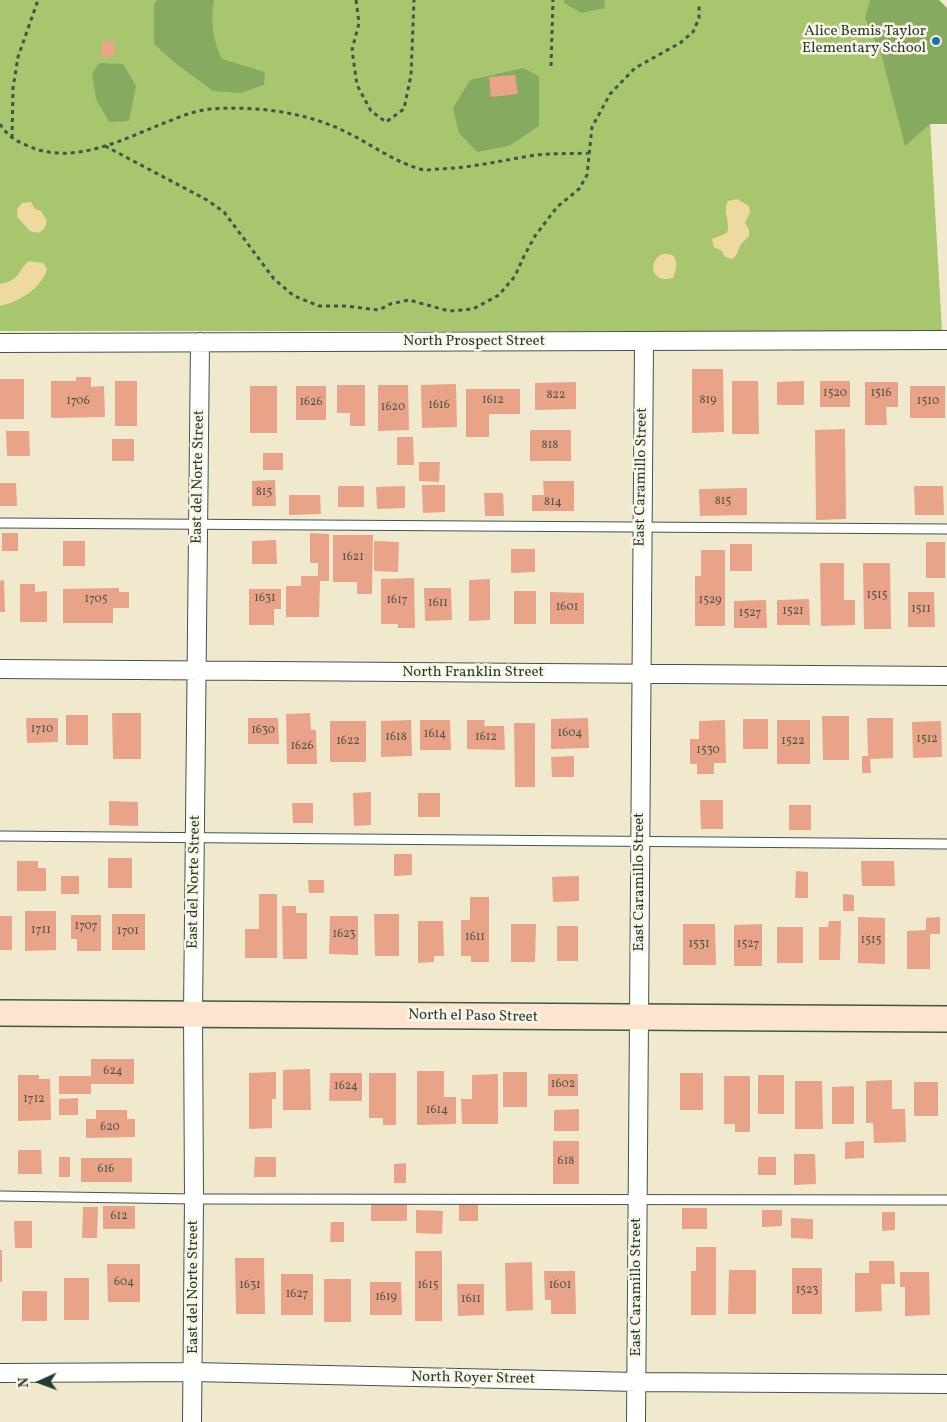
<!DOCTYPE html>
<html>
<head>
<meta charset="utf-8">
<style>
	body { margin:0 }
	#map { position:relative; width:947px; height:1422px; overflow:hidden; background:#f0e9ce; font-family:Vollkorn,serif }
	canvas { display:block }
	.north { position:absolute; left:15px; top:1357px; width:50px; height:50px; -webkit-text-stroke:4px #fcf5e5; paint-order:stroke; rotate:268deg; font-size:14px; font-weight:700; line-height:20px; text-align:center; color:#1f3d34 }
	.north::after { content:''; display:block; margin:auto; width:18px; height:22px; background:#1f3d34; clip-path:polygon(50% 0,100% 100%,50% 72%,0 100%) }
</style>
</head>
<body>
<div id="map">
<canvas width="947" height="1422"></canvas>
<div class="north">N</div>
</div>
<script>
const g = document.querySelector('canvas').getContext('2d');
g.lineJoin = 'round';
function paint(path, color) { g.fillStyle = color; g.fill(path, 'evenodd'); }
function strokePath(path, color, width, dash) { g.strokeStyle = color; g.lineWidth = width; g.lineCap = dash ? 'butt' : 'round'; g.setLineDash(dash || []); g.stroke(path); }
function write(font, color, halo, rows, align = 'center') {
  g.font = font + ' Vollkorn,serif'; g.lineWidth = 5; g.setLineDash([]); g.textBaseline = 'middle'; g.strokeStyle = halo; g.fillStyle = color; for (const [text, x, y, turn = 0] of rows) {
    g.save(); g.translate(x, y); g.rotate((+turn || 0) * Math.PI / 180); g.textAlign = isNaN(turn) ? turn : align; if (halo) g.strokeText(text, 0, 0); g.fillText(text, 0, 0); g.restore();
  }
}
paint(new Path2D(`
	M0,0h923l19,331h-942z`), '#a8c66d');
paint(new Path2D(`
	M157,0h57c-4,19 -1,42 8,59l43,13 -1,13 -24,8 -27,-2 -38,-28 -21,-19v-40z
	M564,0h40l1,8 -24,5 -17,-10z
	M870,0h69l8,8v116h-17l-25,22 -23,-89 -17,-39z
	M99,63l24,1 13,22 -7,35 -20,1 -13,-23 -4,-25z
	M523,68l16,8v50l-30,20 -32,6 -18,-19 -6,-25 17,-28z`), '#86ab60');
paint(new Path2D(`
	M737,199l12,7 1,6 -5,11 4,7v6l-8,8 -4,10 -4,5c-7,-1 -9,-2 -11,-8l-8,-4 -2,-8 15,-6c4,-12 -5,-21 1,-32z
	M31,202l4,7 6,2 6,10 -3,8 -6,4 -8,-2 -12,-13 -1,-8 5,-7z
	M662,254h7l5,2c4,8 2,14 -1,22 -19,6 -28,-14 -11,-24z
	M29,261l14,2 4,6c-6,20 -27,32 -47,37v-22c21,-4 16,-12 29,-23z`), '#eeda9e');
paint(new Path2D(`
	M102,41l13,1 -1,15 -13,-1z
	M515,75l3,19 -27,3 -2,-20z
	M692,369h31l1,63 -32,1z
	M76,377h15v10l13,-1 1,31 -54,1v-37h25z
	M0,379h24v40h-24z
	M115,381h22v45h-22z
	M732,381h26l1,53h-27z
	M804,381v24h-27v-23z
	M820,381h30v26h-30z
	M576,382v27l-41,1v-27z
	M865,382h33v25h-12l1,18h-22z
	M456,384l1,43 -35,1 -1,-43z
	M337,385h28v41h-15v-13h-13z
	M378,385h30l1,45 -31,1z
	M250,386h27v47h-27z
	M296,386h30v34h-30z
	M910,386h35v32h-35z
	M466,389h54v25h-31v23h-23z
	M845,429l1,90 -30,1 -1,-90z
	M530,430h41v31h-41z
	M6,431h23l1,25h-23z
	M397,437h16l1,28h-17z
	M112,439h22v22h-22z
	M263,453h20v17h-20z
	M419,462h21l-1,20 -20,-1z
	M275,480l1,26h-24v-25z
	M543,481h31v30h-42v-16h12z
	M0,483h16l1,23h-17z
	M422,485h23v27l-22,1z
	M338,486h26v21h-26z
	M405,486v22l-28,1 -1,-22z
	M914,486h29l1,29h-29z
	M747,488v27l-47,1 -1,-27z
	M484,493h19l1,23h-19z
	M289,495h31l1,19 -32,1z
	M2,533h16v18h-16z
	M310,533l19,1v47h-9l-1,36h-33v-31h15v-10h17v-13h-8z
	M333,535h40l-1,59h-15v-12h-24z
	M276,540l1,24h-25v-23z
	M63,541h22v25h-22z
	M374,541l25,1 -1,30 -24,-1z
	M926,542h19v36h-19z
	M730,544h22v27h-22z
	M511,549h24v23l-24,1z
	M701,550h24v76h-30v-50h6z
	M820,563h24v37h11v25l-34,1z
	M863,563h27l1,66h-27z
	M414,578l1,50h-17v-4h-17v-45z
	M490,579v41l-21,1v-41z
	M4,580l1,32h-5v-31z
	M20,584h15v8l12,-1v31h-27z
	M119,588v4h10v16h-16v15h-50v-34z
	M424,588h27l1,32 -27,1z
	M249,589h32v20h-7v16h-25z
	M514,591h22v33h-22z
	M550,592l34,1v31h-34z
	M908,592h26l1,35h-27z
	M809,599l1,26h-33v-25z
	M766,600l1,28h-33v-27z
	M112,713h29v46h-28z
	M310,713l1,17h5l1,34h-30l-1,-50z
	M66,715h22v30h-22z
	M822,716h27v44h-26z
	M26,718h32v24l-31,1z
	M248,718h30l1,26h-31z
	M588,718l1,30 -38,1v-30z
	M867,718h26v40l-23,1 1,14h-9v-17h6z
	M743,719h25v30h-25z
	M411,720l1,36 -31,1v-36z
	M420,720h30l1,30h-31z
	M467,720h18l-1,6h20l1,24 -38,-1z
	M725,720l1,43h-12v11h-17v-10h-7v-25h9v-18z
	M777,720h33v44h-33z
	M330,721h36v41h-36z
	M941,721l1,36 -29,1 -1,-36z
	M514,723h21v64h-20z
	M574,756v21h-22l-1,-20z
	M371,792v33l-17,1 -1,-33z
	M418,793h22v24h-22z
	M700,800h23v29h-22z
	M109,801l29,1v24l-29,-1z
	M292,803h21v20h-20z
	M789,805h22v25h-22z
	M394,854h18v21l-18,1z
	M108,858h24v30h-24z
	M17,861h21v7h8v23h-29z
	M861,861h33l1,25h-33z
	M796,871l12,1v26h-13z
	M61,876h18v18h-18z
	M579,876v25l-26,1 -1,-25z
	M308,880h16v13h-15z
	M259,894h18v64h-32v-29h14z
	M843,894l11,1v16h-11z
	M470,897h19v65h-18v-6h-10v-36h9z
	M282,906h14v7h11v46h-24z
	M25,911h31v39l-31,1z
	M112,914h33v36h-33z
	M374,914h25v42h-24z
	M71,915h30v36h-24v-12h-6z
	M0,916h12v34h-12z
	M330,916h28v39l-29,-1z
	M858,917l27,1v46l-27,-1z
	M940,917v17h-10v35h-23v-38l19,-1v-12z
	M418,921h25l1,35h-10v6l-16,1z
	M829,921h12l-1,39h-21v-33h9z
	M511,924h25l-1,38h-24z
	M683,924h32l1,41h-33z
	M762,924v42h-28v-41z
	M557,926h21v35h-21z
	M777,927h26v36h-26z
	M91,1059h43v25h-43v10h-32v-18h32z
	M310,1069l1,41h-28v-40z
	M417,1071h27v26h12v27l-39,1z
	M276,1072v27h-4v29l-23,1v-56z
	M503,1072h24v35h-24z
	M330,1073h32v28h-33z
	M369,1073h27v52h-13v-7h-14z
	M680,1073h23v37h-23z
	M498,1074v50h-36l-1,-25h11v-24z
	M548,1074h30v22h-30z
	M18,1075h21v4h11l1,41 -33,1z
	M758,1075h26v39h-26z
	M724,1076h26v56h-15v-8h-11z
	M892,1080v29h13l1,33 -32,1 -1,-20h-7v-42z
	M795,1081h27l1,48h-28z
	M914,1082h24v34h-24z
	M854,1086v38h-22v-37z
	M78,1098v17h-19v-16z
	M579,1109v22h-25v-21z
	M96,1110h31v9h8v18l-49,1v-19h10z
	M553,1141h26v43h-26z
	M864,1141v17l-19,1v-17z
	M18,1150h23l1,24h-24z
	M794,1154h21l1,30 -22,1z
	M59,1157h11v20h-11z
	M255,1157h21v20h-22z
	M758,1157h18v18h-18z
	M81,1158h51v24h-51z
	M406,1163v20h-12v-19z
	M459,1201h19v20h-19z
	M371,1203l36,1v17h-36z
	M103,1206h32v23h-32z
	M83,1207h15l-1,31h-15z
	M682,1208h25v21h-25z
	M416,1210l27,1 -1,23 -26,-1z
	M762,1210h20v16l-20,1z
	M882,1212h13v18l-13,1z
	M791,1218l22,1v20l-22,-1z
	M14,1221h18v27h-17z
	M331,1222h13v20h-14z
	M696,1247h20v68h-25v-44h5z
	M0,1250h2v32h-2z
	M415,1251h27v70h-27z
	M235,1258h29l1,56h-29z
	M869,1261h25l1,23h-14l1,27 -27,1v-39h14z
	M532,1262l1,48 -27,1 -1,-48z
	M107,1264h33v38h-32z
	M792,1268h30v46h-30z
	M729,1270h27v44h-28z
	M544,1271h31l1,43h-25v-14h-6z
	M900,1272h29l1,43 -25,1v-29h-5z
	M281,1274h32v41h-32z
	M64,1278h25v42h-25z
	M324,1279h27v43h-27z
	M370,1282h31l1,33h-32z
	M457,1284h27v31l-26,1z
	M22,1291h25v30h-25z`), '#e9a388');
const lane = new Path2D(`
	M0,523l947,6
	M0,836l947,8
	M0,1196l194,3 753,1`);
const street = new Path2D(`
	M0,343l947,-3
	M0,669l947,7
	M0,1373l193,-1 444,10 310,2
	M192,1422l2,-223 -1,-186 7,-671
	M636,1422l8,-1080`);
const secondary = new Path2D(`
	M0,1013c316,0 631,6 947,6`);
strokePath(lane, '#3e574b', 11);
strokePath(street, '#3e574b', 20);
strokePath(secondary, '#3e574b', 28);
strokePath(new Path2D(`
	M356,0l3,23 -7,27 5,35 14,26 15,11 18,-13 7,-34 3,-75
	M551,66l2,-66
	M0,124c7,11 14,16 26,21 43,21 92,-3 133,-20 16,-6 33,-14 51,-16 44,-3 91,2 132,21 26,12 50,31 78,39 6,2 13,0 19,0 33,-1 64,-9 97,-14 17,-2 35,-1 53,-2
	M12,138l1,-50 5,-31 20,-57
	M105,146l102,54 17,12 50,67 20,17 25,10h26l34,4 11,-6 19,-4 40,11 24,-2 26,-14 16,-19 9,-20 11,-20 22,-29 22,-18 8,-14 5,-48 18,-33 25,-26 45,-25 13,-11 6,-14v-14`), '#3e574b', 3, [4, 4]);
strokePath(lane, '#fff', 9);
strokePath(street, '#fff', 18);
strokePath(secondary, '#fce5cf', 25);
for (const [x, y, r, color] of [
	[936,41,5,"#1f6fb2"]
]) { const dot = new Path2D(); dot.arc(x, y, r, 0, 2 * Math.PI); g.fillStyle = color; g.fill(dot); strokePath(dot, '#fcf5e5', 2); }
write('12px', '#525649', null, [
	["1520",835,394],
	["1516",881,394],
	["822",556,396],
	["1612",493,401],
	["819",708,401],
	["1706",78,402],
	["1510",928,402],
	["1626",311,403],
	["1616",439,406],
	["1620",393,408],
	["818",550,446],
	["815",264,493],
	["815",723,502],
	["814",553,503],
	["1621",353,558],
	["1515",877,596],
	["1631",265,599],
	["1705",96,600],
	["1617",397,601],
	["1529",710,601],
	["1611",438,604],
	["1601",567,608],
	["1511",921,610],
	["1521",793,612],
	["1527",750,614],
	["1710",42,730],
	["1630",263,731],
	["1604",570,734],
	["1614",435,735],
	["1618",396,738],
	["1612",486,738],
	["1512",927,740],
	["1622",348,742],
	["1522",793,742],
	["1626",302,747],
	["1530",708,751],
	["1707",86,927],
	["1711",41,931],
	["1701",128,932],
	["1623",344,935],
	["1611",475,938],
	["1515",871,941],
	["1531",699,945],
	["1527",748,945],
	["624",113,1072],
	["1602",563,1085],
	["1624",346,1087],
	["1712",34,1100],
	["1614",437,1111],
	["620",110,1128],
	["618",566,1162],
	["616",106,1170],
	["612",119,1217],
	["604",124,1283],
	["1631",250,1286],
	["1615",428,1286],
	["1601",560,1286],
	["1523",807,1291],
	["1627",297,1295],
	["1619",386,1298],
	["1611",471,1300]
]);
write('15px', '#1f3d34', '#fcf5e5', [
	["Alice Bemis Taylor",926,32],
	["Elementary School",926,49]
], 'right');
write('15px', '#1f3d34', '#fcf5e5', [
	["North Prospect Street",474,342],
	["East del Norte Street",199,477,-89],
	["East Caramillo Street",642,477,-89],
	["North Franklin Street",473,673],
	["East del Norte Street",195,882,-89],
	["East Caramillo Street",640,882,-90],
	["North el Paso Street",473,1017,1],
	["East del Norte Street",194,1287,-90],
	["East Caramillo Street",637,1287,-90],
	["North Royer Street",473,1379,1]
]);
</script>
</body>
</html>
